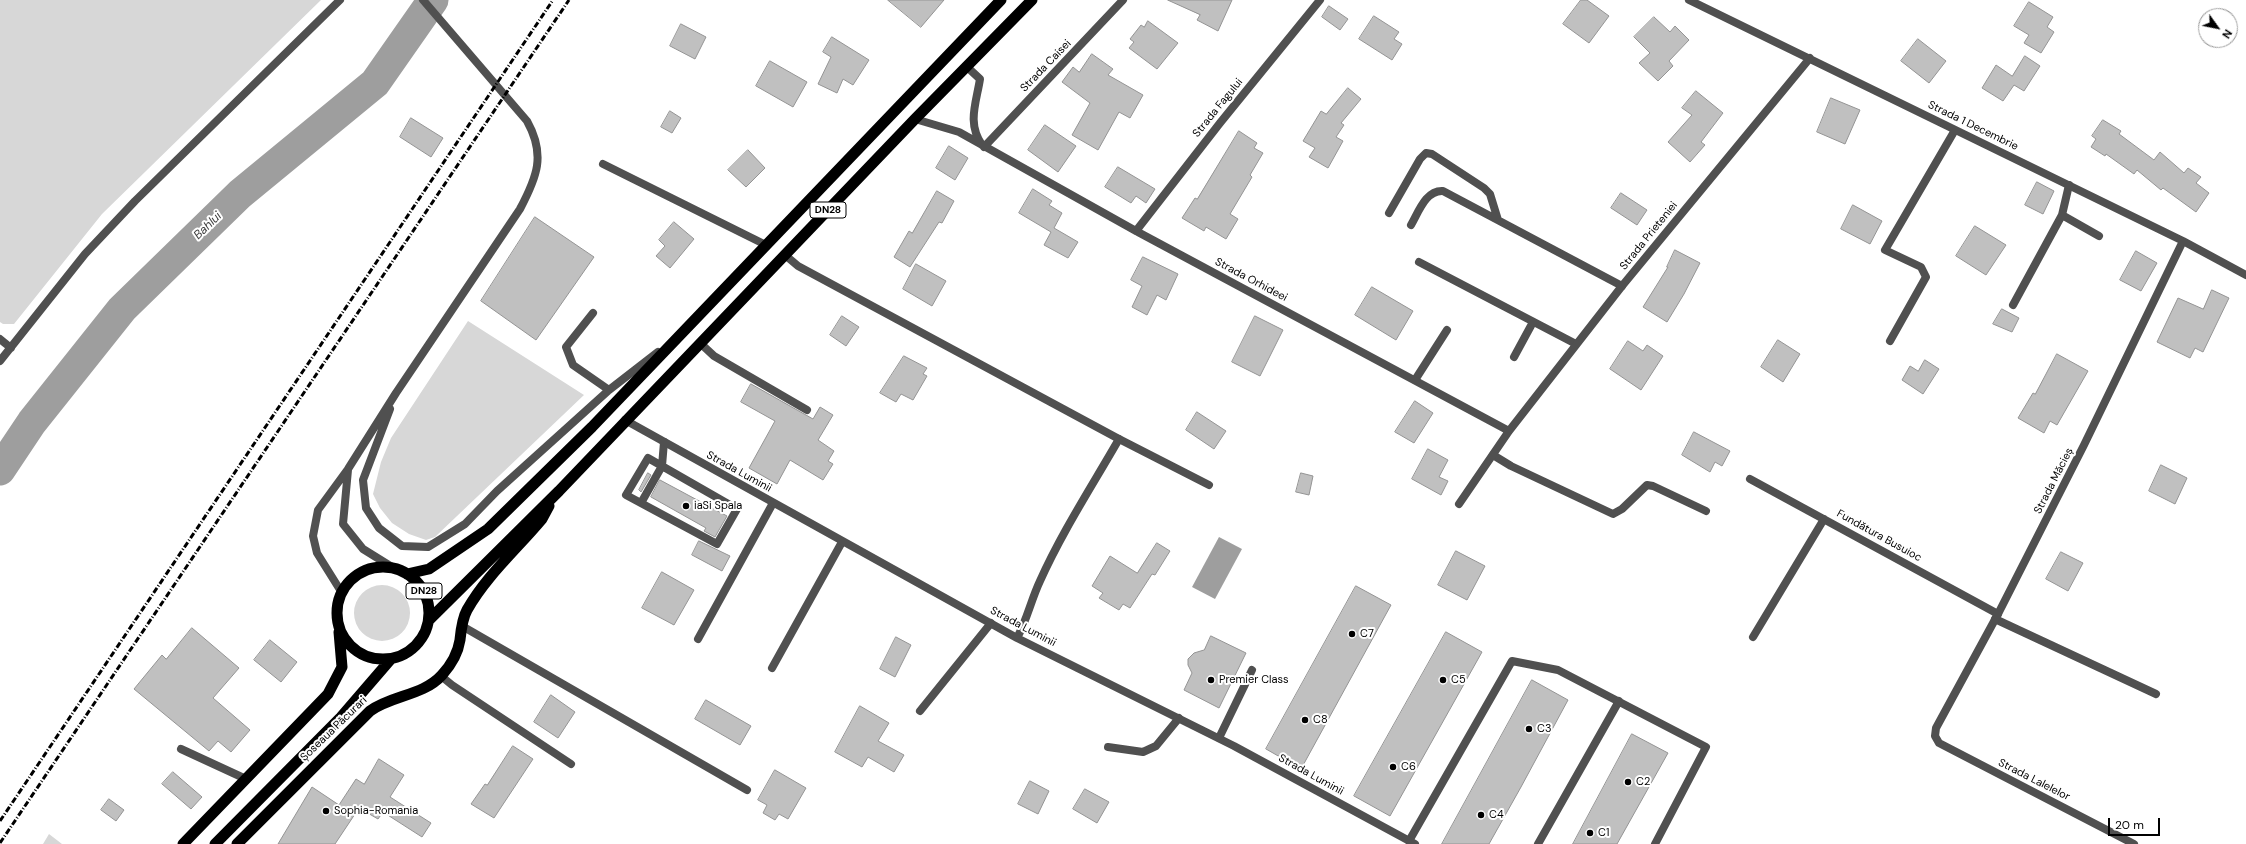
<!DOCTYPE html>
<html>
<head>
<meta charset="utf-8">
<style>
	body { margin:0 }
	#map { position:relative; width:2246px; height:844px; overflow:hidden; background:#fff; font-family:"DM Sans",sans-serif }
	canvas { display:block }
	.north { position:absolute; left:2198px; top:8px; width:40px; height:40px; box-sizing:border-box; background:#fff; border:1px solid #999; border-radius:50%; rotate:123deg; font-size:11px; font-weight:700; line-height:16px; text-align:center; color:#000 }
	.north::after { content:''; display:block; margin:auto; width:14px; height:18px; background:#000; clip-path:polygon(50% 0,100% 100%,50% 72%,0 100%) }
	.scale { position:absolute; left:2108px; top:818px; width:52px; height:18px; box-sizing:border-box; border:2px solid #000; border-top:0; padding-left:5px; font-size:12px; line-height:14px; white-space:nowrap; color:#000; -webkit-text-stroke:3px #fff; paint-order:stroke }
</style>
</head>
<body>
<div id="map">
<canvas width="2246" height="844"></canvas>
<div class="north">N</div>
<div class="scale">20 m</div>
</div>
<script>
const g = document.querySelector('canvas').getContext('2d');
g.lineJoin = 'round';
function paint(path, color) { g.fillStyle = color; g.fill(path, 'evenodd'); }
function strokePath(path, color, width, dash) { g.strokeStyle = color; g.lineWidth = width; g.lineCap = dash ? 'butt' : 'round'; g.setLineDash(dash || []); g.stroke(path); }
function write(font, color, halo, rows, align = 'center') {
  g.font = font + ' "DM Sans",sans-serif'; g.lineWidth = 4; g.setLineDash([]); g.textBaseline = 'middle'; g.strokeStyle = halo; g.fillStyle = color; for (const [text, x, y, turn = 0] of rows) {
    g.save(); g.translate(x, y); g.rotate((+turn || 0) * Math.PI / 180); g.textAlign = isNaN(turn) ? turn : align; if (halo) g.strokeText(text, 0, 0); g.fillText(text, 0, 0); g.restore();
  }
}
paint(new Path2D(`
	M0,0h321l-219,214 -88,110h-11l-3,-2z
	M468,321l116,74 -149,142 -9,3 -17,-6 -17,-11 -12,-15 -7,-14 8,-32 10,-24z
	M354 613a28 28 0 1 1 56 0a28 28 0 1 1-56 0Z
	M49,834l13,10h-19z`), '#d7d7d7');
paint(new Path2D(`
	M1219,537l23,12 -27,50 -23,-12z`), '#9e9e9e');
strokePath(new Path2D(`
	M0,470l32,-48 90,-113 118,-115 135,-111 58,-83`), '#9e9e9e', 31);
const building = new Path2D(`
	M888,0h56l-23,27z
	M1168,0h64l-14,31 -21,-11 3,-5z
	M1581,0h6l22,16 -20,27 -26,-19z
	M2029,2l24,15 -6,10 7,5 -13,21 -17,-10 5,-8 -15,-9z
	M1329,6l19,13 -8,11 -18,-13z
	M1374,16l25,16 -5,7 8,5 -10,16 -33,-21z
	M1654,17l16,15 5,-6 14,14 -20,21 4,5 -15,15 -19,-18 11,-10 -16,-16z
	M1148,21l30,22 -21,26 -28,-21 5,-6 -4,-3 11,-14 3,2z
	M681,24l25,13 -11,22 -25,-13z
	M832,37l37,23 -16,25 -10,-6 -6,14 -19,-9 13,-27 -8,-5z
	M1918,39l28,22 -17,22 -28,-22z
	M1092,54l21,15 -5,6 35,20 -13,23 -11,-6 -21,38 -26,-15 18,-32 -28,-21 11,-15 6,5z
	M2025,56l15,10 -16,25 -10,-6 -11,16 -21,-13 14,-23 16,11z
	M770,61l37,21 -14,25 -37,-21z
	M1348,88l13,11 -20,24 3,2 -8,12 7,4 -15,27 -19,-11 6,-9 -12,-7 18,-30 5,3z
	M1696,91l27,22 -22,29 4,3 -15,17 -22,-20 24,-27 -10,-7z
	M1831,98l29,12 -15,34 -28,-12z
	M670,111l11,7 -9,15 -11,-6z
	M411,118l32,20 -12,19 -31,-20z
	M2103,120l18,11 -2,3 35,26 6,-8 24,21 4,-5 13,9 -5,6 13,10 -13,19 -33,-24 -2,2 -24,-20 -3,4 -28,-20 -1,2 -14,-9 5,-8 -4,-3z
	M1045,125l31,21 -18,26 -30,-22z
	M1239,131l18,12 -3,5 9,5 -13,22 2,2 -22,37 8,5 -12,20 -20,-12 -2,4 -22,-13 13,-20 2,1z
	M949,146l19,12 -13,22 -19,-12z
	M748,150l17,18 -19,19 -18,-17z
	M1118,167l37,22 -9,14 -10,-7 -5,7 -26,-16z
	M2037,182l17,9 -11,23 -18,-9z
	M1033,189l19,12 -3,4 13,8 -8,15 24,14 -10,16 -24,-13 7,-13 -32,-19z
	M937,191l17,10 -12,22 -3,-1 -29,45 -16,-10 15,-26 3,2z
	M1621,193l26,17 -10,15 -26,-17z
	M1853,205l29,16 -12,23 -29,-15z
	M535,217l59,40 -58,83 -55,-39z
	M674,222l20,17 -24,29 -14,-12 9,-10 -6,-6z
	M1975,226l31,19 -20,30 -30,-19z
	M1675,250l25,13 -16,31 -17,28 -24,-15 25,-40h-1z
	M2136,251l21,12 -16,28 -21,-11z
	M1143,257l35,17 -12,26 -9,-5 -10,20 -15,-8 10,-21 -11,-6z
	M916,264l30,17 -14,25 -29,-17z
	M1372,287l41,24 -17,29 -41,-25z
	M2212,290l17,8 -26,54 -8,-4 -5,10 -33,-16 21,-44 25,11z
	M2002,309l17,9 -7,14 -19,-8z
	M842,316l17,11 -13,19 -16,-11z
	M1255,316l28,14 -23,46 -28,-14z
	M1778,340l22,14 -17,28 -22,-15z
	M1628,341l15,10 4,-6 16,11 -22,34 -31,-21z
	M2057,354l31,17 -31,54 -7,-4 -6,12 -26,-15 15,-25 2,1z
	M904,356l23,12 -4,6 4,2 -14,24 -12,-6 -5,8 -16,-9z
	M1925,360l14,9 -16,25 -21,-14 8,-14 8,5z
	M751,384l62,35 7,-12 13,8 -15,25 16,11 -6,10 5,3 -10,16 -33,-20 -13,24 -28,-16 26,-47 -34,-19z
	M1415,401l18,12 -19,30 -19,-11z
	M1197,412l29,19 -12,18 -28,-19z
	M1694,432l36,19 -8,15 -7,-4 -5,10 -28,-17z
	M1428,449l20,11 -9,17 9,4 -7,14 -29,-16z
	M2161,465l26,13 -12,26 -26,-13z
	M648,473l3,2 -10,17 -2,-2z
	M1301,473l12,3 -4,19 -13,-3z
	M660,480l67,36 -12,21 -11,-6 2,-3 -55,-31z
	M699,541l31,15 -8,15 -30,-16z
	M1157,543l13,8 -15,24 -3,-1 -22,34 -7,-4 -4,6 -20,-12 4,-5 -11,-7 18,-30 27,17z
	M1456,551l29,15 -18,34 -29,-15z
	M2061,552l22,11 -15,28 -22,-12z
	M662,572l32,18 -20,35 -32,-17z
	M1356,586l35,19 -90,164 -35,-20z
	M192,628l47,40 -26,30 37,32 -19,22 -13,-11 -9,10 -75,-62 28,-34 4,4z
	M1446,632l36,20 -92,164 -36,-20z
	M1211,636l35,17 -27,55 -35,-18 8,-17 -4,-8v-6l6,-6 10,-3z
	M896,637l15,8 -16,32 -15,-8z
	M270,640l27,22 -16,20 -27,-22z
	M1532,680l36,20 -47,87 -32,57h-47z
	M551,695l24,17 -17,26 -24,-16z
	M706,700l45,26 -11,19 -45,-26z
	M860,706l29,17 -11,18 26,14 -10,17 -26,-15 -6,10 -27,-15z
	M1632,734l36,19 -51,91h-44z
	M513,746l20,13 -39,59 -23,-14 14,-20 2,1z
	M379,759l25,16 -14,22 41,26 -9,14 -39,-25 -5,7 -19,-11 -24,36h-57l34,-57 27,18 17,-26 8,5z
	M775,770l31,18 -18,31 -9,-5 -4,6 -12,-7 4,-8 -9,-5z
	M173,772l29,25 -11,12 -29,-25z
	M1030,781l19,10 -11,23 -20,-10z
	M1085,789l24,13 -12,21 -24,-14z
	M109,799l15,11 -8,11 -15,-11z`);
paint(building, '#c0c0c0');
strokePath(building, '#949494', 1);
strokePath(new Path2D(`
	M603,164l163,81
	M1389,213l31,-54 6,-6 6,1 52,34 6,6 8,26
	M2062,215l37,21
	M1411,225c8,-14 15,-35 32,-34l179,95
	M785,255l13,11 321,173 90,46
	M1419,262l157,82
	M2013,305l49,-90 7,-30
	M593,313l-27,34 7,18 36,25
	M0,339l11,9
	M700,343l14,13 93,54
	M1514,357l19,-35
	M0,361l85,-107 50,-53 205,-201
	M1415,380l32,-50
	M390,409l-27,71 3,28 13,20 23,18 26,1 37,-23 32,-33 112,-101 49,-38
	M1493,455l18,11 102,48 9,-5 25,-24 6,1 53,25
	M648,458l89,51 -20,35 -91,-49z
	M348,470l-5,54 20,25 29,18
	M1750,479l248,135
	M641,503l21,-37 2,-24
	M342,593l-25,-40 -4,-17 5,-26 30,-41 48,-76 124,-184c17,-32 26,-54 7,-88l-104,-121
	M1995,619l161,75
	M1753,637l71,-118
	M698,639l75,-136
	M772,668l70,-126
	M920,711l71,-88
	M1219,738l33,-68
	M1108,747l35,5 13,-6 23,-28
	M181,749l65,30
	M1409,841l103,-180 46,9 148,77 -51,97
	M1538,844l81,-143`), '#505050', 8);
strokePath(new Path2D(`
	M1689,0l494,241 63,34
	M966,66l14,13c-4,25 -13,44 2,66
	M915,119l44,13 177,99 373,200
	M984,147l139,-147
	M1136,231l84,-108 100,-123
	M1890,341l36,-64 -5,-10 -36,-17 70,-120
	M625,420l392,218 217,108 181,98
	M1459,504l50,-73 113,-145 188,-228
	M462,626l285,164
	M1017,638c10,-18 14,-38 23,-57 22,-49 52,-95 79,-142
	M441,676l11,9 119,79
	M2134,844l-195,-101 -4,-7 1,-8 62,-114 86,-169 99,-204`), '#505050', 8);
strokePath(new Path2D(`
	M337 613a46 46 0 1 1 92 0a46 46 0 1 1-92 0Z
	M407,574l22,-5 59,-40 104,-102 409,-427
	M430,619l129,-128 356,-372 117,-119
	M183,844l145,-150 14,-27 -3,-35
	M215,844l126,-127 50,-58
	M237,844l133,-133c22,-16 53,-15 72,-36 9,-10 16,-22 18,-35 1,-10 2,-21 7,-30 19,-34 50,-61 75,-91l7,-13`), '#000', 11);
strokePath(new Path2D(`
	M0,821l553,-821
	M0,843l569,-843`), '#000', 3, [6, 2, 1, 2]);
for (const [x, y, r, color] of [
	[686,506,4,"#000"],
	[1352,634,4,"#000"],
	[1211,680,4,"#000"],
	[1443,680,4,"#000"],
	[1305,720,4,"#000"],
	[1529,729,4,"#000"],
	[1393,767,4,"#000"],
	[1628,782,4,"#000"],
	[326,811,4,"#000"],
	[1481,815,4,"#000"],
	[1590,833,4,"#000"]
]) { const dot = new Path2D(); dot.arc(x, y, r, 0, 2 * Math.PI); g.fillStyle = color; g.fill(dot); strokePath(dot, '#fff', 1.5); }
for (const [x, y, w] of [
	[828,210,36],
	[424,591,36]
]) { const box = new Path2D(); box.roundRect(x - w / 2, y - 8, w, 16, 3); g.fillStyle = '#fff'; g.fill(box); strokePath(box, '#000', 1); }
write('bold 10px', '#000', null, [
	["DN28",828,210],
	["DN28",424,591]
]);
write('11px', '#000', '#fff', [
	["Strada Caisei",1046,66,-46],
	["Strada Fagului",1218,108,-51],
	["Strada 1 Decembrie",1973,126,26],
	["Strada Prieteniei",1649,236,-51],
	["Strada Orhideei",1251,280,28],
	["Strada Luminii",739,472,29],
	["Strada Măcieș",2054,481,-63],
	["Fundătura Busuioc",1879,536,29],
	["Strada Luminii",1023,627,28],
	["Șoseaua Păcurari",334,729,-44],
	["Strada Luminii",1311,775,29],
	["Strada Lalelelor",2034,780,27]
]);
write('11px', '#000', '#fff', [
	["iaSi Spala",694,506],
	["C7",1360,634],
	["Premier Class",1219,680],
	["C5",1451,680],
	["C8",1313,720],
	["C3",1537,729],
	["C6",1401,767],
	["C2",1636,782],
	["Sophia-Romania",334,811],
	["C4",1489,815],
	["C1",1598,833]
], 'left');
write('italic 12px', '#3f3f3f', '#fff', [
	["Bahlui",208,226,-44]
]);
</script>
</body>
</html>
